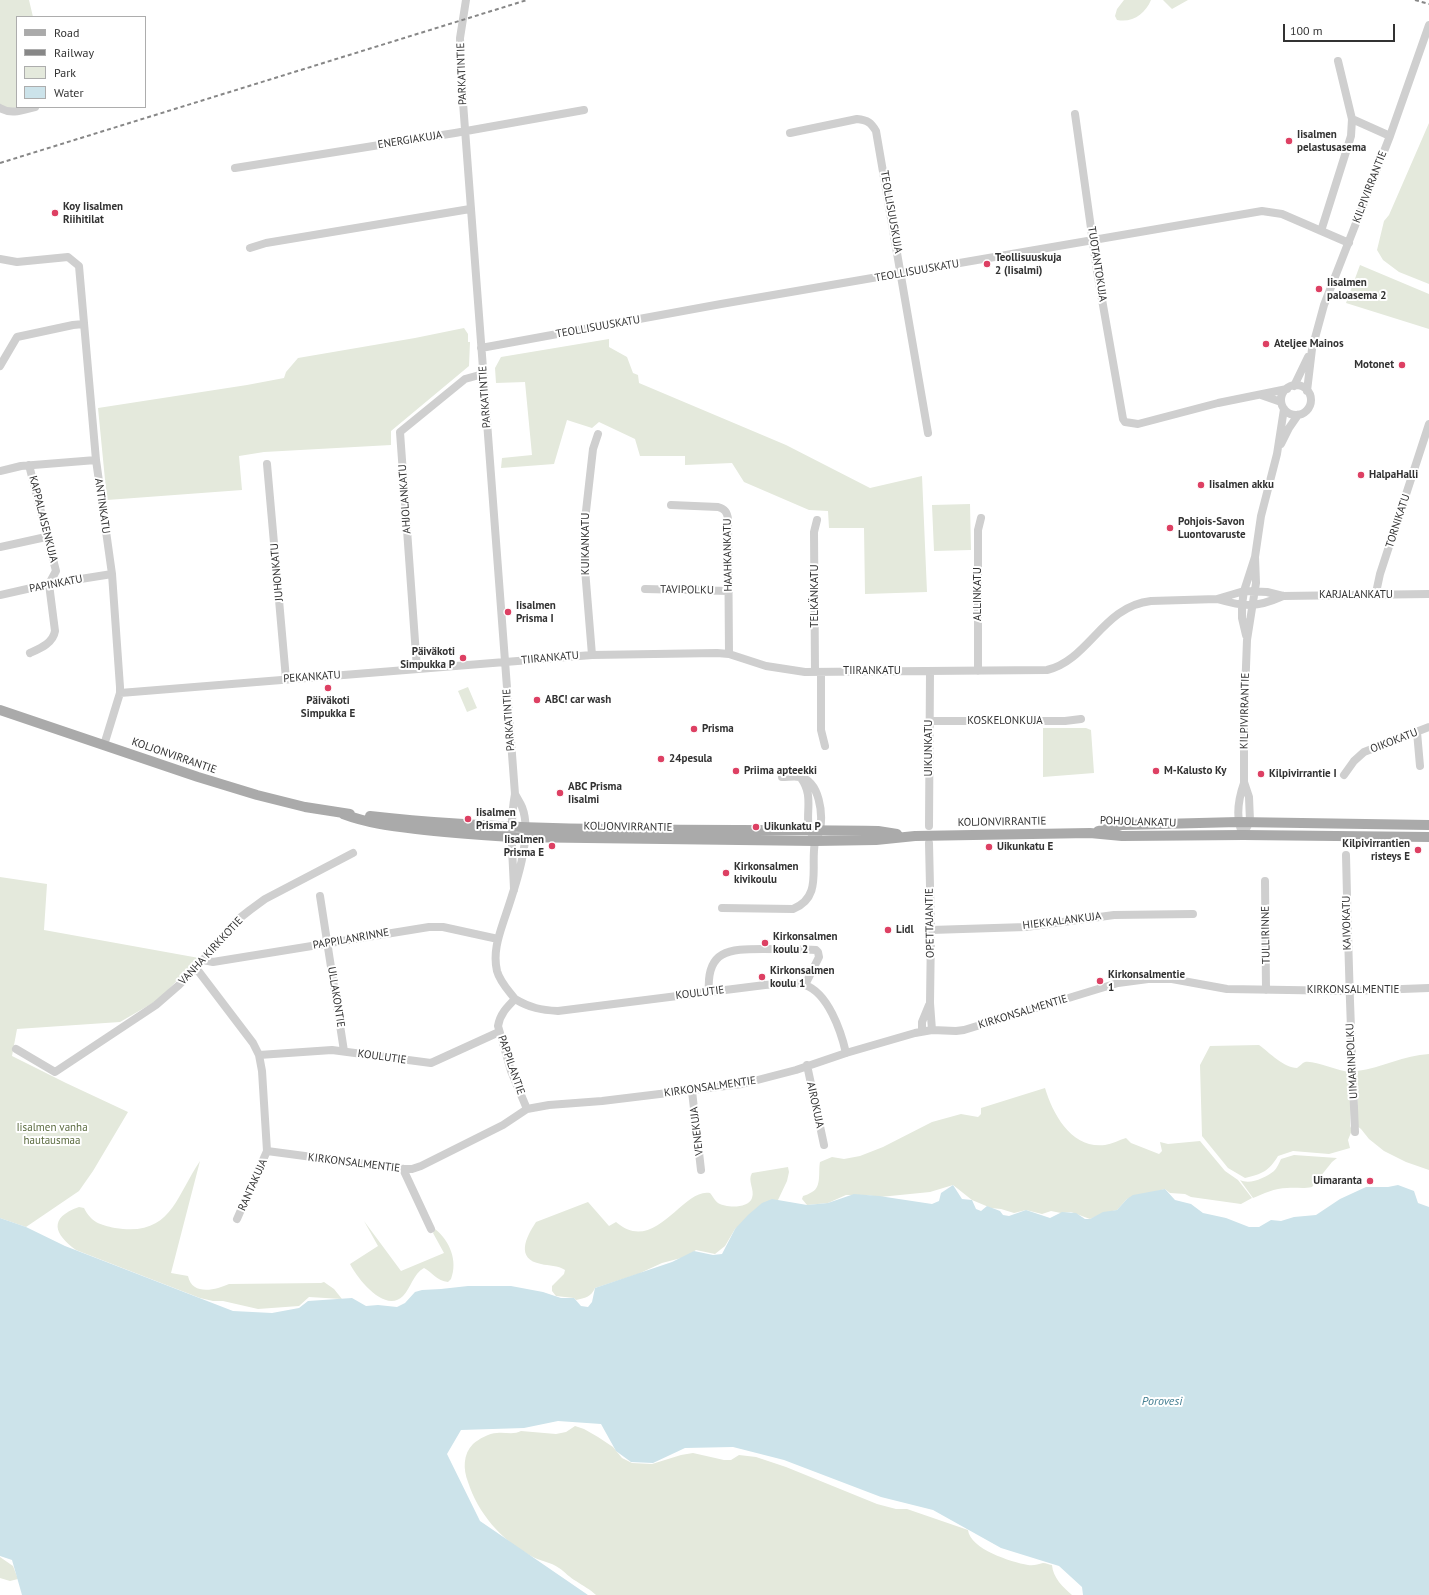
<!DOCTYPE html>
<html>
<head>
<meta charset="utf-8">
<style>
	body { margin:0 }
	#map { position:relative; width:1429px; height:1595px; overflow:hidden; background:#fff; font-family:"PT Sans",sans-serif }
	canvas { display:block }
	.legend { position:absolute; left:16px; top:16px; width:130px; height:92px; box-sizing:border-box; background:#fff; border:1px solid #adadad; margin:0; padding:5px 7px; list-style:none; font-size:12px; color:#323232 }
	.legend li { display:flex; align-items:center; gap:8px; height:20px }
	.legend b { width:20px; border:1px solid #adadad }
	.scale { position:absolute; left:1283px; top:24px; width:112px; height:18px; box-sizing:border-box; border:2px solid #323232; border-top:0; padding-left:5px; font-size:12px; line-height:14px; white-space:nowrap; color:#323232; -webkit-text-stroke:3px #fff; paint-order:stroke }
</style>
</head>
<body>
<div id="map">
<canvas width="1429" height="1595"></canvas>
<ul class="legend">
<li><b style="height:5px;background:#aaa"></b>Road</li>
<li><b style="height:5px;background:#878787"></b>Railway</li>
<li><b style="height:11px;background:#e4e9dc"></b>Park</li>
<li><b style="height:11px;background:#cce3ea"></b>Water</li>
</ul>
<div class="scale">100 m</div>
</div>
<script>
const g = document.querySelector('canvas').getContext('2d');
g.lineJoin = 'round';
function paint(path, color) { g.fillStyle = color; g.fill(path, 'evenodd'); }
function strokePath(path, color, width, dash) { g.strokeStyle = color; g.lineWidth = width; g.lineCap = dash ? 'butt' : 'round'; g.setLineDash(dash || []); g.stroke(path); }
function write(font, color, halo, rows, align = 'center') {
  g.font = font + ' "PT Sans",sans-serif'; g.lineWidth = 4; g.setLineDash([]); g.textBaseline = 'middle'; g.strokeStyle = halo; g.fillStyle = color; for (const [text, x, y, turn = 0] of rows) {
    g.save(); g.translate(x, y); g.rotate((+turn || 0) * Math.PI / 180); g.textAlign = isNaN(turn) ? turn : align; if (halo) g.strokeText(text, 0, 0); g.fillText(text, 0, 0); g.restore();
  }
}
paint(new Path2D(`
	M0,0h29l4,17h-16v90h2l-11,2 -8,-5z
	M1124,0h27c-6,14 -18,23 -34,20l-2,-4 2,-7z
	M1163,0h25l-16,9z
	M1429,123v161l-30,-12 -16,-12 -6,-10 7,-29 5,-6z
	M1360,265l69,29v35l-83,-26z
	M464,328l4,6v8h2l-1,24 -78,65v14l-127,7 -25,4 3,34 -135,10 -9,-92 149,-23 37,-7 2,-6 12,-14 117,-20z
	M609,339v8l18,10 6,16 5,2 1,8 147,62 84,43 52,-12 5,116 -62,2 -1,-66h-35l-1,-17 -19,-1 -65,-28 -12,-19 -47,2v-9h-45l-5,-17 -36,-17 -7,6 -25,-8 -13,44 -53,4 1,-10 30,-3 -7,-73 -29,1 -1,-15 6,-11z
	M970,504l1,46 -37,1 -2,-46z
	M468,687l9,21 -10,4 -9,-21z
	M1043,728h43l5,2 3,43 -51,4z
	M0,877l47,7 -3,46 155,28 -41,42 -38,22 -103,7 -5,27 54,27 62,29 -35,59 -14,20 -53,36 -26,-9z
	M1259,1045c11,8 25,23 38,23 3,-2 5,-5 8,-6 9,-2 32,9 45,10l1,13 -1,41 2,4 -4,10 2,8 -21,6 -36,-3 -15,5c-9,15 -16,18 -33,22l-17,-10 -26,-32 -2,-71 10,-19z
	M1429,1054v116l-23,-8 -22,-11 -15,-12 -8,-10 -4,-3c0,-18 2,-36 0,-55 25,-3 47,-16 72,-17z
	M1045,1088c8,27 27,61 60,57 7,-1 14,-5 21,-7l5,5 28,11 3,-3 -2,-9 8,2 32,-3 25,30 13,9 14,18 -11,6 -50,-7 -6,-3 -15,-1 -5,-4 -38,10 -10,11 -14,3 -13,6 -19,-7 -10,1 -10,-2 -9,3 -16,-4 -12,3 -13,-4 -10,-1 -19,-8 -19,-15 -23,7 -50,5 -13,-2h-21l-18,8 -21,2 -5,-6 1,-3c3,-1 6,-2 9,-4 10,-5 6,-21 8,-30l12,-5 12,2 16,-3 23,-9 49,-25 29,-8 17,3 3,-3v-6z
	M1294,1155l43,3 -5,4 -20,25c-10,2 -15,0 -25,1 -12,0 -24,6 -34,10l-13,-18c10,5 25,-2 34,-9 3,-3 5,-8 7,-12z
	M200,1161l-29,112 17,3c4,20 28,14 41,8l92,-1 3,-1 10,7 8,10 -33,-2 -10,9 -41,3 -35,-8h-10l-13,-3 -124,-48c-22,-16 -28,-32 3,-43l5,1c7,14 16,17 31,20 56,9 60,-30 85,-67z
	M788,1167l1,5 -2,9 -9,19 -43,29 -10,17 -10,8 -19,-4 -11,7 -23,6 -24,11 -43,14c-4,9 -10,10 -19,12l-2,-2 -18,-2 -4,-5v-5l12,-12 1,-4c-7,-5 -16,-4 -24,-6 -26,-5 -15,-27 -5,-42l52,-20 21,24 7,-4c39,34 67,-35 94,-29 3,3 4,7 8,10 8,5 30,6 34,-5 3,-9 -5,-17 0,-25z
	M364,1221l37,50 43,-18 -11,-20 2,-4c15,12 23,32 16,50l-3,3c-11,-1 -16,-10 -24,-14 -11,6 -13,20 -21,28 -18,18 -46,-18 -53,-32l28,-18z
	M575,1426l9,3 14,8 15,10 9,11 10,5 20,1 29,-9 12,-2 31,7h7l8,-5 17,2 30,10 91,37 19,5h11l61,21c2,19 43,32 60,35 6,1 10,-1 15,-2 3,0 7,2 9,2 1,13 11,22 20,30h-476c-6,-6 -13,-9 -20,-14 -6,-3 -11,-9 -17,-13 -8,-6 -19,-7 -28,-12 -30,-16 -53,-43 -63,-74 -5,-13 -5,-28 5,-38 6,-5 16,-11 24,-11 8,-1 17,2 24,-2l35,3 10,-2z
	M0,1557l13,9 5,13 -8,2 -10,-3z`), '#e4e9dc');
paint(new Path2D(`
	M953,1185l9,14 10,1 4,9 5,2 6,-5 13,5 3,4 6,1 17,-6 24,8 12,-6 14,1 9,6h5l13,-7 14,-2 10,-11 6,-4 32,-6 10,11 16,4 12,9 23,5 23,9h10l12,-7 10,1 13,-4 22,-2 24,-16 26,-12h22l10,-2 16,6 4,12 11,4v388h-346l-1,-8 -23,-21 -58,-18 -68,-38 -52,-13 -97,-37 -51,-13 -48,1 -32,15 -22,-1 -15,-11 -15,-27 -43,-3 -34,7 -63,2 -14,24 33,67 108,74h-566l-10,-35 -12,-4v-338l26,9 39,19 168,65 39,2 27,-5 9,-7 44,-3 14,8 12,-1 19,2 8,-4 10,-11 7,-2 19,-1 27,-3h43l32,6 18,6h13l7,8 7,1 4,-5 3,-14 77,-26 22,-11 19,4 9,-1 13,-25 13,-14 14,-12 10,-4 35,6 21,-2 26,-9 25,2 53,8 7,-3 2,-8z`), '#cce3ea');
strokePath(new Path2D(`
	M466,0l-6,38 1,38 54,718c-6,32 -2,64 -1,96
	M0,108c11,7 23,2 35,-1
	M1075,114l22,157 26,148 2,3 13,2 80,-21 69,-14
	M1352,119l38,17
	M790,133l67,-14c11,1 14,4 19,12l52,302
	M235,168l220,-35 129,-23
	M1321,231l30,-95 1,-17 -14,-58
	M250,248l16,-5 204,-34
	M0,259l17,3 51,-5 11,9 17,194 16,114 8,113v6l-16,52
	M481,348l240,-44 541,-93 20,3 67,29
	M0,366l17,-29 56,-12 11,-1
	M1281 400a15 15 0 1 1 30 0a15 15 0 1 1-30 0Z
	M1294,386l14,-29
	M1307,391l5,-42 12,-44 66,-169 39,-111
	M1261,395l20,7
	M1281,444l8,-16 9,-13
	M267,464l19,215
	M29,465l27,106 -7,13 6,47c-2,12 -14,17 -25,22
	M0,471l21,-5 75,-6
	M671,505l47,2c7,2 9,5 10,12l1,135
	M0,547l46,-10
	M645,589l84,2
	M0,595l49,-11 63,-10
	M1378,595l-1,-7 3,-14 49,-150
	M1283,596c-27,12 -38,11 -66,3l27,-8 23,1 16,4 146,-2
	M1246,635l-4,-17v-13l2,-14 11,-34 6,-41 16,-62 7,-45
	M592,655l-8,-98 1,-37 8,-71 5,-15
	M417,669l-17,-237 65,-53 18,-5
	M978,671v-141l3,-12
	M815,672l-1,-140 3,-12
	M821,672v58l4,16
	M120,693l472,-38 125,-2 12,1 37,12 39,6 242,-2c42,-10 56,-64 104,-69l66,-2
	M929,721h136l16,-2
	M1417,732l3,34
	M1344,775l10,-14 10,-9 65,-25
	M801,778c15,20 1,40 11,57
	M515,794c2,4 5,8 7,13 12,30 -9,86 -19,116 -5,15 -10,31 -6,48 3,11 11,19 18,28 -8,8 -15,15 -17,27l13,45 16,38
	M929,826l1,-155
	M1243,835l7,-14 -1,-24 -5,-15v-62l3,-80 9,-57 -1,-26
	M1243,835c-8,-17 -5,-35 1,-52
	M929,843l2,87 -1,73 2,27
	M1346,855c2,92 5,185 9,277
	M1265,881l1,109
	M320,896l24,155
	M722,908l71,1c30,-12 17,-42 22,-67 1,-4 4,-7 5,-12 3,-16 0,-48 -20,-53 -5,-1 -12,0 -18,0
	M931,930l95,-3 88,-12 79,-1
	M203,960l10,2 216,-35h14l55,12
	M196,968l57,75 6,12 3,16 5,80 136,18h9l9,-3 82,-41 24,-16 22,-4 53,-4 140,-17 54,-14 50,-17 69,-20 17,-3 24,1 8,-1 134,-41 20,-6 30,-4h24l55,10 122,2 80,-3
	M709,992c-3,-42 20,-43 54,-43 18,0 35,0 53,1l2,2 1,5 -14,28
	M515,999c15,9 26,11 43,12l207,-26c12,-1 28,-4 40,0 23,8 36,46 41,68
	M922,1031v-9l7,-17
	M16,1049l39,23 101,-67 23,-20 17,-17 40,-47 14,-11 15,-11 88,-46
	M259,1055l73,-5 99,13 68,-31
	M807,1065l17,80
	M692,1091l9,79
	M403,1169l28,60
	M237,1219l30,-68`), '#cfcfcf', 8);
strokePath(new Path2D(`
	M0,710l198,67 59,18 48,12 45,7
	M343,814c24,9 48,12 73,15 32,4 63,6 95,8l304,4 61,-1 39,-4 175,-3 32,3 121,-1 186,2
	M370,816c168,19 339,12 508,15l19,3
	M1098,831l24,-6 116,-3 191,3`), '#aaa', 10);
strokePath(new Path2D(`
	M1415,0l14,4
	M0,163l527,-163`), '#878787', 2, [4, 3]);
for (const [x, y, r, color] of [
	[1289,141,4,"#dd4063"],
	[55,213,4,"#dd4063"],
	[987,264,4,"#dd4063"],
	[1319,289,4,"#dd4063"],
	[1266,344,4,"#dd4063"],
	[1402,365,4,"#dd4063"],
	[1361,475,4,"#dd4063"],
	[1201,485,4,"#dd4063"],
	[1170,528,4,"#dd4063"],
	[508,612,4,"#dd4063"],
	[463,658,4,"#dd4063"],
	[328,688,4,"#dd4063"],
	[537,700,4,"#dd4063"],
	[694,729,4,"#dd4063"],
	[661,759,4,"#dd4063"],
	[736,771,4,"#dd4063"],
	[1156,771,4,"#dd4063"],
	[1261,774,4,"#dd4063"],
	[560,793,4,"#dd4063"],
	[468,819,4,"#dd4063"],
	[756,827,4,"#dd4063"],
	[552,846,4,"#dd4063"],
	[989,847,4,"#dd4063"],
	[1418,850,4,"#dd4063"],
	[726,873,4,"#dd4063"],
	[888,930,4,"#dd4063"],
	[765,943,4,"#dd4063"],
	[762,977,4,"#dd4063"],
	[1100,981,4,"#dd4063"],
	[1370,1181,4,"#dd4063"]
]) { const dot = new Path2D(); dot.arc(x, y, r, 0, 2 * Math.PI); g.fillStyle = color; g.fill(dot); strokePath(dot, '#fff', 1.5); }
write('11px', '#323232', '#fff', [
	["PARKATINTIE",462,74,-92],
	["ENERGIAKUJA",410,140,-9],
	["KILPIVIRRANTIE",1370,187,-69],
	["TEOLLISUUSKUJA",891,212,80],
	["TUOTANTOKUJA",1097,264,81],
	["TEOLLISUUSKATU",917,271,-10],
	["TEOLLISUUSKATU",598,327,-10],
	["PARKATINTIE",485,397,-94],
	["AHJOLANKATU",405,499,-94],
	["ANTINKATU",102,506,82],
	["KAPPALAISENKUJA",43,519,76],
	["TORNIKATU",1398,521,-72],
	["KUIKANKATU",586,544,-90],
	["HAAHKANKATU",728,555,-91],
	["JUHONKATU",277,572,-95],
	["PAPINKATU",56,584,-11],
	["TAVIPOLKU",687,590,1],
	["ALLINKATU",978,594,-90],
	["KARJALANKATU",1356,595],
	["TELKÄNKATU",815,596,-90],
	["TIIRANKATU",550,658,-5],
	["TIIRANKATU",872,671],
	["PEKANKATU",312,677,-4],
	["KILPIVIRRANTIE",1245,711,-89],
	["PARKATINTIE",509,720,-94],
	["KOSKELONKUJA",1005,721],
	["OIKOKATU",1394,741,-21],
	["UIKUNKATU",929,748,-90],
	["KOLJONVIRRANTIE",174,756,19],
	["KOLJONVIRRANTIE",1002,822,-1],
	["POHJOLANKATU",1138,822,2],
	["KOLJONVIRRANTIE",628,827,1],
	["HIEKKALANKUJA",1062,921,-7],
	["OPETTAJANTIE",930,923,-91],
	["KAIVOKATU",1347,923,-91],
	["TULLIRINNE",1266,935,-91],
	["PAPPILANRINNE",351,939,-10],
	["VANHA KIRKKOTIE",211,951,-47],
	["KIRKONSALMENTIE",1353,990],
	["KOULUTIE",700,993,-7],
	["ULLAKONTIE",336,997,81],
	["KIRKONSALMENTIE",1023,1012,-17],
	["KOULUTIE",382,1057,8],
	["UIMARINPOLKU",1352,1061,-93],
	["PAPPILANTIE",511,1065,71],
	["KIRKONSALMENTIE",710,1087,-8],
	["AIROKUJA",815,1105,78],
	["VENEKUJA",697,1131,-97],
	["KIRKONSALMENTIE",354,1163,7],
	["RANTAKUJA",253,1185,-66]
]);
write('bold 11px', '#323232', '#fff', [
	["Iisalmen",1297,135],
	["pelastusasema",1297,148],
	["Koy Iisalmen",63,207],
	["Riihitilat",63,220],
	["Teollisuuskuja",995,258],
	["2 (Iisalmi)",995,271],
	["Iisalmen",1327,283],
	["paloasema 2",1327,296],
	["Ateljee Mainos",1274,344],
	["Motonet",1394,365,"right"],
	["HalpaHalli",1369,475],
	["Iisalmen akku",1209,485],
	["Pohjois-Savon",1178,522],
	["Luontovaruste",1178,535],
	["Iisalmen",516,606],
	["Prisma I",516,619],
	["Päiväkoti",455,652,"right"],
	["Simpukka P",455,665,"right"],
	["ABC! car wash",545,700],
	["Päiväkoti",328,701,"center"],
	["Simpukka E",328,714,"center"],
	["Prisma",702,729],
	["24pesula",669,759],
	["Priima apteekki",744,771],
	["M-Kalusto Ky",1164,771],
	["Kilpivirrantie I",1269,774],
	["ABC Prisma",568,787],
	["Iisalmi",568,800],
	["Iisalmen",476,813],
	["Prisma P",476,826],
	["Uikunkatu P",764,827],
	["Iisalmen",544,840,"right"],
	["Prisma E",544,853,"right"],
	["Kilpivirrantien",1410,844,"right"],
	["risteys E",1410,857,"right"],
	["Uikunkatu E",997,847],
	["Kirkonsalmen",734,867],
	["kivikoulu",734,880],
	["Lidl",896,930],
	["Kirkonsalmen",773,937],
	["koulu 2",773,950],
	["Kirkonsalmen",770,971],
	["koulu 1",770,984],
	["Kirkonsalmentie",1108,975],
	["1",1108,988],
	["Uimaranta",1362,1181,"right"]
], 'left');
write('11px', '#5c6c41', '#fff', [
	["Iisalmen vanha",52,1128],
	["hautausmaa",52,1141]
]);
write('italic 12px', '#437e91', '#fff', [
	["Porovesi",1162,1402]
]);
</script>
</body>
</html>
